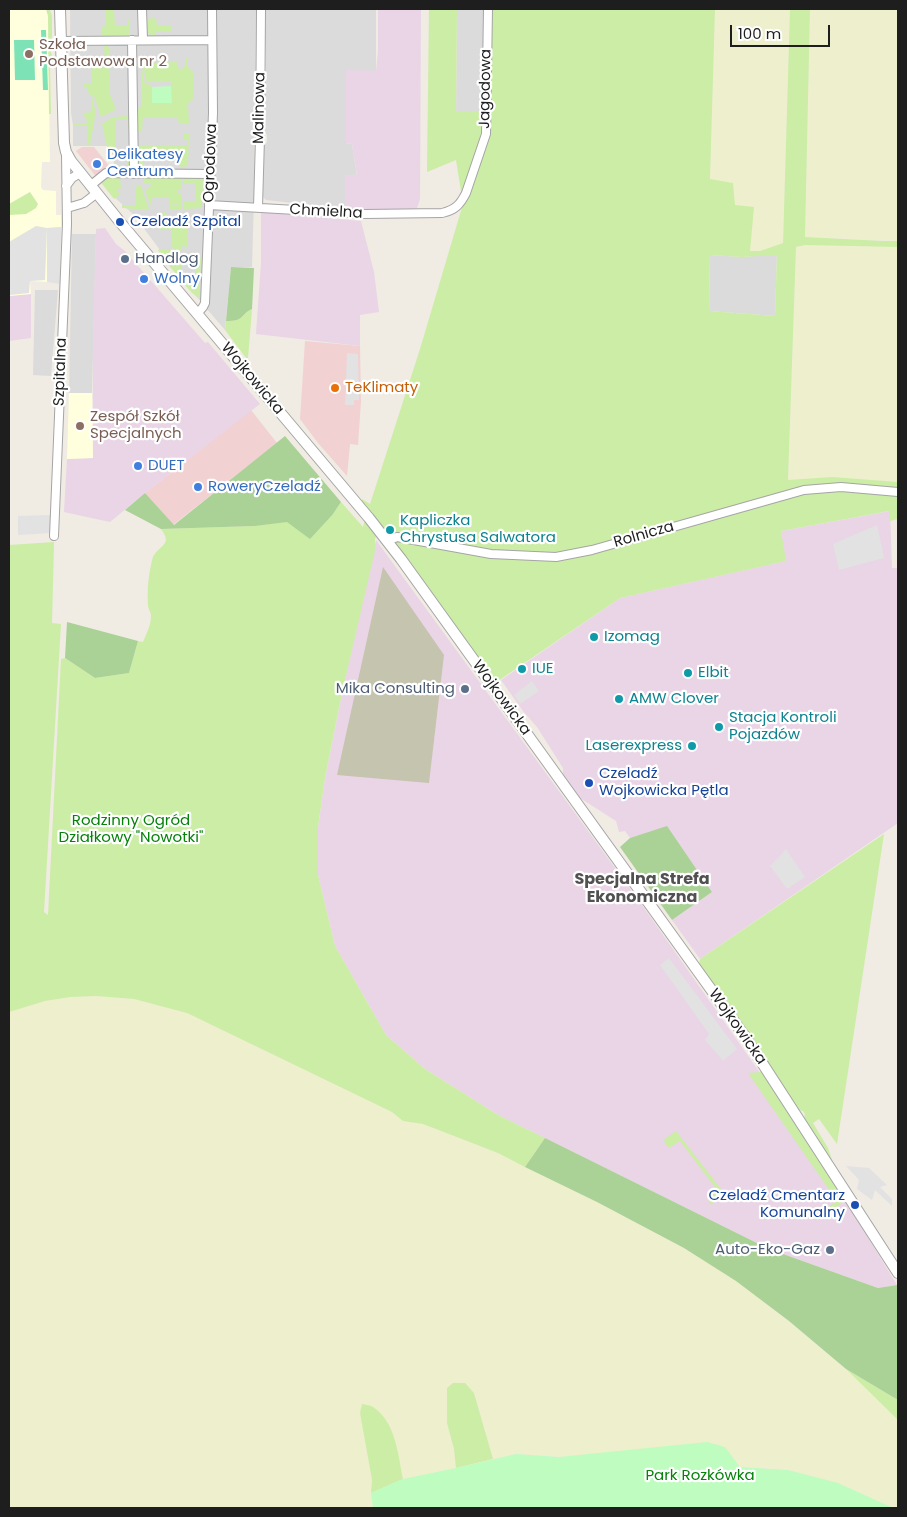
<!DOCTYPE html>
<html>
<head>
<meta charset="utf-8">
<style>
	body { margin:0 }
	#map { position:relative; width:907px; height:1517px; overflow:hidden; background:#f0ebe3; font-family:Poppins,sans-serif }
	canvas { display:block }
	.frame { position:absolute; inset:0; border:10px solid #1e1e1e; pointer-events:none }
	.scale { position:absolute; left:730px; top:25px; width:100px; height:22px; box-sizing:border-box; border:2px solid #1e1e1e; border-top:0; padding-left:6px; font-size:15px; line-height:18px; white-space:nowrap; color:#1e1e1e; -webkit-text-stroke:4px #fff; paint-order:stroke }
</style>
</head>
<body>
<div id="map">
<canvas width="907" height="1517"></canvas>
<div class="frame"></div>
<div class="scale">100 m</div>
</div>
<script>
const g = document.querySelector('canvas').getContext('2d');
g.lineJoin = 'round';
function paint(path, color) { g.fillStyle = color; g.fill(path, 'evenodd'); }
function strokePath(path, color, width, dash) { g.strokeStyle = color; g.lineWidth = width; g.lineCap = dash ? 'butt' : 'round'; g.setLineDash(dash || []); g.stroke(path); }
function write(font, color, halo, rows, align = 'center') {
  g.font = font + ' Poppins,sans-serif'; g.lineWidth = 4.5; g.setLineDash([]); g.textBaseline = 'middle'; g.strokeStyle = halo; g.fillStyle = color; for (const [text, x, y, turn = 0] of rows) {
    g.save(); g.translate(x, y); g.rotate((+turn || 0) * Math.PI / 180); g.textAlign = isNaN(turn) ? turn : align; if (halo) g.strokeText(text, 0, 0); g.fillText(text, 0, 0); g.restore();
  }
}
paint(new Path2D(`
	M70,9h186l-2,189 -2,69h-21l-6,63 -42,-49 -49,-66 -20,-18v-51h-41v-21l-2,-12z
	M265,9h111v62h-30v72l6,1 5,32 -12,-1v34l-79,-9 -3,-3 1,-52 3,-3v-7l-3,-3 1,-52 2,-3 -1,-6z
	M457,9h27v103h-28z
	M72,234h24l-4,159h-23z
	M777,254l-2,62 -66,-5 1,-56 32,2z
	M35,290h23l-7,86 -18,-1z`), '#dcdbdb');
paint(new Path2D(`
	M82,147h12l16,20 -13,11 -21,-27z
	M305,341l55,5 1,55 -3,44 -8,-1 -3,32 -29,-33 -18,-24z
	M251,410l26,33 -104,82 -28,-32z`), '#f1d1d2');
paint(new Path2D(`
	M378,9h43l-1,190 -4,12h-54l-17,-2v-34h12l-5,-31 -6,-1v-73l30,1 2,-20z
	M261,212l100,9 13,51 5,40 -19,3v31l-104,-12 5,-71z
	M105,228l11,16 9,7 80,92 3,-1 52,62 -115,89 -35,29 -46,-10 3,-53 26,-1v-126l3,-103z
	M31,294v44l-22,3v-45z
	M890,511l2,57h6v255l-198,136 -28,-39 40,-28 -45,-65 -37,11 -5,-7 -6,1 -3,-11 -47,-30 -6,-14v-9l-26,-41 -14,-16 -22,-31 119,-82 165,-37 -4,-30z
	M376,540l266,365 121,172 77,115 57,93 -19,3 -109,-39 -271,-134 -73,-46 -39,-34 -51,-89 -17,-71v-47l7,-50 17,-85z`), '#e9d5e6');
paint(new Path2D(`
	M9,9h37l2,2 2,151h-8l-1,25 2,3 13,1v24h5v12l-13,1 -1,54 -17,-1 1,13 -22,2z
	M69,393h23l1,65 -26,1z`), '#fffedd');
paint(new Path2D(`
	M383,567l61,88 -15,128 -92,-8z`), '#c5c4ae');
paint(new Path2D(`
	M715,9h75l-7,234 -23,8h-11l-14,-46 -25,-26z
	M810,9h88v232l-93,-4z
	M805,245l93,2v235l-110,-2 8,-233z
	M96,996l38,3 53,14 205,99 11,9 20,3 75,29 99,49 87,46 52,33 53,40 57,48 52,51v88h-5l-55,-25 -50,-13 -49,-3 -14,-20 -166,10 -43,-3 -23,5 -19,-66 -27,-4v34l7,26 2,19 -53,11 -10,-43 -33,-23 12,67 -1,13 2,15h-364v-496l36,-11 25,-4z`), '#eeefcd');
paint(new Path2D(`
	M46,9l4,1 2,6v27l-1,5v5l2,4 -3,10 1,47h-2l-1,-98z
	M105,9h9l1,17h12v-7h3l-1,17h-28v-9l5,-1z
	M429,9h28l-1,103h27l1,-103h231l-5,170 23,4 2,22 19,2 -4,44h10l23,-8 7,-234h20l-5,228 78,4h15v6l-93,-2 -9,2 -8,233 44,-3 66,5v37l-8,2 -1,-10 -108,20 5,30 -166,37 -128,87 -112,-159 -5,13v12l-33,142 -17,85 -7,49v48l17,71 51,89 39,34 73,46 47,23 -20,29 -27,-14 -75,-29 -20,-3 -11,-9 -205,-99 -53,-14 -38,-3 -26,1 -25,4 -36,11v-467l45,-3 -2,81 9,1 -17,288 4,3 13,-256 4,-1 30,20 34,-5 9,-32 5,1c3,-8 8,-16 8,-26 0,-4 -3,-7 -3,-11 -1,-11 0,-24 2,-35 1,-4 2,-12 4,-15 8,-11 18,-11 7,-26l94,-3 78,-12 8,-12 22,25 5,-18 -6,-7v-3l8,5 50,-155 43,-145 -7,-44 -29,12zM710,255l32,2 35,-2 -2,61 -66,-5z
	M156,18l1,8 15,-1v7h-17v6l-10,-8 1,-11z
	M104,43l5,5 1,46 5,13v3l-14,7 -6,-19c-5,-3 -7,-4 -7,-10l-5,-1v-3h8v-14l4,-5 10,-1z
	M186,58h1l1,10h2l1,4h3v27l-6,4 1,21h-10l-1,-6h-35l-1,13h-5v-21l4,-4v-38l-4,-2v-3h4l4,21 7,1v18l20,-1 -1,-20h-25l-3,-19 34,-1 2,8 3,-1 3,-3z
	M92,98c7,16 0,31 -2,48h-3v-21h-14v-2h14l-1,-6 -3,-1v-3l9,-1z
	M130,116l1,10 -3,1v-8h-13l1,47 12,1v-7h3v7l-15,1 -3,-14 -4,2 -7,-32 11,-7z
	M185,133h4l-1,33 -9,1v-13h-36v13h9v2h-12l-2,-1v-23l49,1v-7h-4v-4z
	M173,174l8,1v14h-4v4h5l-1,16h-11v-5l7,1v-2h-7v-6h-18v12l-7,-19 6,-4v-2l-7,-1 -1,-5 3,-3z
	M183,175l20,2 -1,31 -18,1v-7h12v-18h-13z
	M106,176l14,1 1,13h-2v-2l-2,1v2h3v3l-6,5 -15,-19z
	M141,185l8,25 -27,-2v-3h13v-18z
	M30,192l8,12 -2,4 -10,6 -17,1v-11z
	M166,212l1,8 19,-1 1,-7 1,1v34l-6,-1v5l-3,1 -7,-5 -1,-17h-11v-3l-5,-9 7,-5z
	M160,249c18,0 21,3 22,21l-6,4 -10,-12 -8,-12z
	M183,257l18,1 -2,40 -7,-5 -15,-17 6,-4v9l13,-1 -1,-17 -12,-1z
	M252,309l-4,49h-2l-21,-28 1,-9c20,0 13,-6 26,-12z
	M884,834l-47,310 -18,-25 -6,4 15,25 4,12 -3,-3 -25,-39 1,-4 -2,-3 -5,-1 -99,-145 1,-6z
	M761,1072l3,2 79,122v6l-7,6 -8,2 -1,-2 10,-7 -89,-128z
	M676,1131l48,62 -14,12 -2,-7 9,-8 -37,-49 -11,7 -6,-8z
	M846,1369l52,31v20z
	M453,1383h12l9,10 19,66 -37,9 -2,-19 -7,-26v-35z
	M362,1404c4,1 8,1 11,3 23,15 25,48 30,72l-32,14 1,-13 -12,-67z`), '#cceda6');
paint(new Path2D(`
	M231,267l23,1 -2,41c-13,6 -6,12 -26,12z
	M285,436l56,66 -8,12 -23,25 -23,-17 -32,4 -94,3 -36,-19 20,-17 29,32z
	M67,622l71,19 -9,32 -34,5 -30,-20z
	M667,826l45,66 -40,28 -52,-73 10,-9z
	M545,1138l224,111 109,39 19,-3 1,2v113l-52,-31 -57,-48 -53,-40 -52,-33 -87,-46 -72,-35z`), '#aad196');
paint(new Path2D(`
	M171,86l1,17h-20v-16z
	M707,1442l18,5 15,20 48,3 50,13 55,25h-520l-2,-15 32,-14 53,-11 60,-14 43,3z`), '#befcc0');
paint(new Path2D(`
	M41,30h5l2,60h-5z
	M14,40h20l1,40h-20z`), '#7de3b7');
paint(new Path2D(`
	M36,226l11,2 14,-1 -1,57 -13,-2v-54l-2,52 -15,1 -1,12 -20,2v-53z
	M347,353l11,1 1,46h-5v5h-9z
	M51,515l-1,18 -32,2v-19z
	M877,525l7,33 -45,12 -6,-26z
	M532,681l7,10 -19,13 -6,-9z
	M786,849l19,28 -18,12 -17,-23z
	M669,958l68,91 -14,12 -18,-21 4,-6 -49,-69z
	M846,1166l23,2 18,17 -7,2 12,12v7l-17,-16 -3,10 -15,-11 2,-9z`), '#e2e2e2');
const minor = new Path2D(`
	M142,9l1,31
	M132,40l2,134
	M61,41l151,-1
	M66,186l6,-8 8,-5
	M90,186l16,-13 104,1
	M209,205l156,9 77,-1c13,-3 18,-8 24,-20l20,-59 2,-125
	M258,207l2,-69 1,-129
	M67,208l17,-5 13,-10
	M197,314l6,-7 2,-4 8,-190 -1,-104
	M54,536l13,-312 -1,-70
	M387,541l10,-4 94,17 65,3 36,-7 212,-60 37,-3 57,5`);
const tertiary = new Path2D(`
	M60,9l4,134 2,9 5,9 49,61 249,296 32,41 345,479 152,235`);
strokePath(minor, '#a5a5a5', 10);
strokePath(tertiary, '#a5a5a5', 12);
strokePath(minor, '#fff', 8);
strokePath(tertiary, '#fff', 10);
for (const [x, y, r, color] of [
	[29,54,5,"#8d6e63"],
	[97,164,5,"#3f7fe0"],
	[120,222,5,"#1a4fb4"],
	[125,259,5,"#5c6f8a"],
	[144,279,5,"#3f7fe0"],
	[335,388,5,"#e8710a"],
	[80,426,5,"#8d6e63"],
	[138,466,5,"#3f7fe0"],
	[198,487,5,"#3f7fe0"],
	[390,530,5,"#0f9aa8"],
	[594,637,5,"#0f9aa8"],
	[522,669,5,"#0f9aa8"],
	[688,673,5,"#0f9aa8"],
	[465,689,5,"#5c6f8a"],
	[619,699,5,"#0f9aa8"],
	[719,727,5,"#0f9aa8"],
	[692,746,5,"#0f9aa8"],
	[589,783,5,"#1a4fb4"],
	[855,1205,5,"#1a4fb4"],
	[830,1250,5,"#5c6f8a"]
]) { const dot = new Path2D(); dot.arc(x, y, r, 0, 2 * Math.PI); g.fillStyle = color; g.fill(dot); strokePath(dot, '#fff', 2); }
write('15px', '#785e54', '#fff', [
	["Szkoła",39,45],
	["Podstawowa nr 2",39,62],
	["Zespół Szkół",90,417],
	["Specjalnych",90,434]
], 'left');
write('15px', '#1e1e1e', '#fff', [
	["Jagodowa",486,89,-89],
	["Malinowa",260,108,-89],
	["Ogrodowa",211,163,-88],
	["Chmielna",326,212,3],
	["Szpitalna",61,372,-88],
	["Wojkowicka",252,379,50],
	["Rolnicza",644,535,-16],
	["Wojkowicka",501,698,54],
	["Wojkowicka",737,1027,55]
]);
write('15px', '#366cbe', '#fff', [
	["Delikatesy",107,155],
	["Centrum",107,172],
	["Wolny",154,279],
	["DUET",148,466],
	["RoweryCzeladź",208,487]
], 'left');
write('15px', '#164399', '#fff', [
	["Czeladź Szpital",130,222],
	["Czeladź",599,774],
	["Wojkowicka Pętla",599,791],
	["Czeladź Cmentarz",845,1196,"right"],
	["Komunalny",845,1213,"right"]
], 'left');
write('15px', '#4e5e75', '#fff', [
	["Handlog",135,259,"left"],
	["Mika Consulting",455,689],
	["Auto-Eko-Gaz",820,1250]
], 'right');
write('15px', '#c56008', '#fff', [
	["TeKlimaty",345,388]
], 'left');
write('15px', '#0d838f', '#fff', [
	["Kapliczka",400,521],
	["Chrystusa Salwatora",400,538],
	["Izomag",604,637],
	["IUE",532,669],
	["Elbit",698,673],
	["AMW Clover",629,699],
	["Stacja Kontroli",729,718],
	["Pojazdów",729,735],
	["Laserexpress",682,746,"right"]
], 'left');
write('15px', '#06820b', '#fff', [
	["Rodzinny Ogród",131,821],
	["Działkowy \"Nowotki\"",131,838],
	["Park Rozkówka",700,1476]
]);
write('bold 16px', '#515151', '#fff', [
	["Specjalna Strefa",642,880],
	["Ekonomiczna",642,898]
]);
</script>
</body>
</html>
